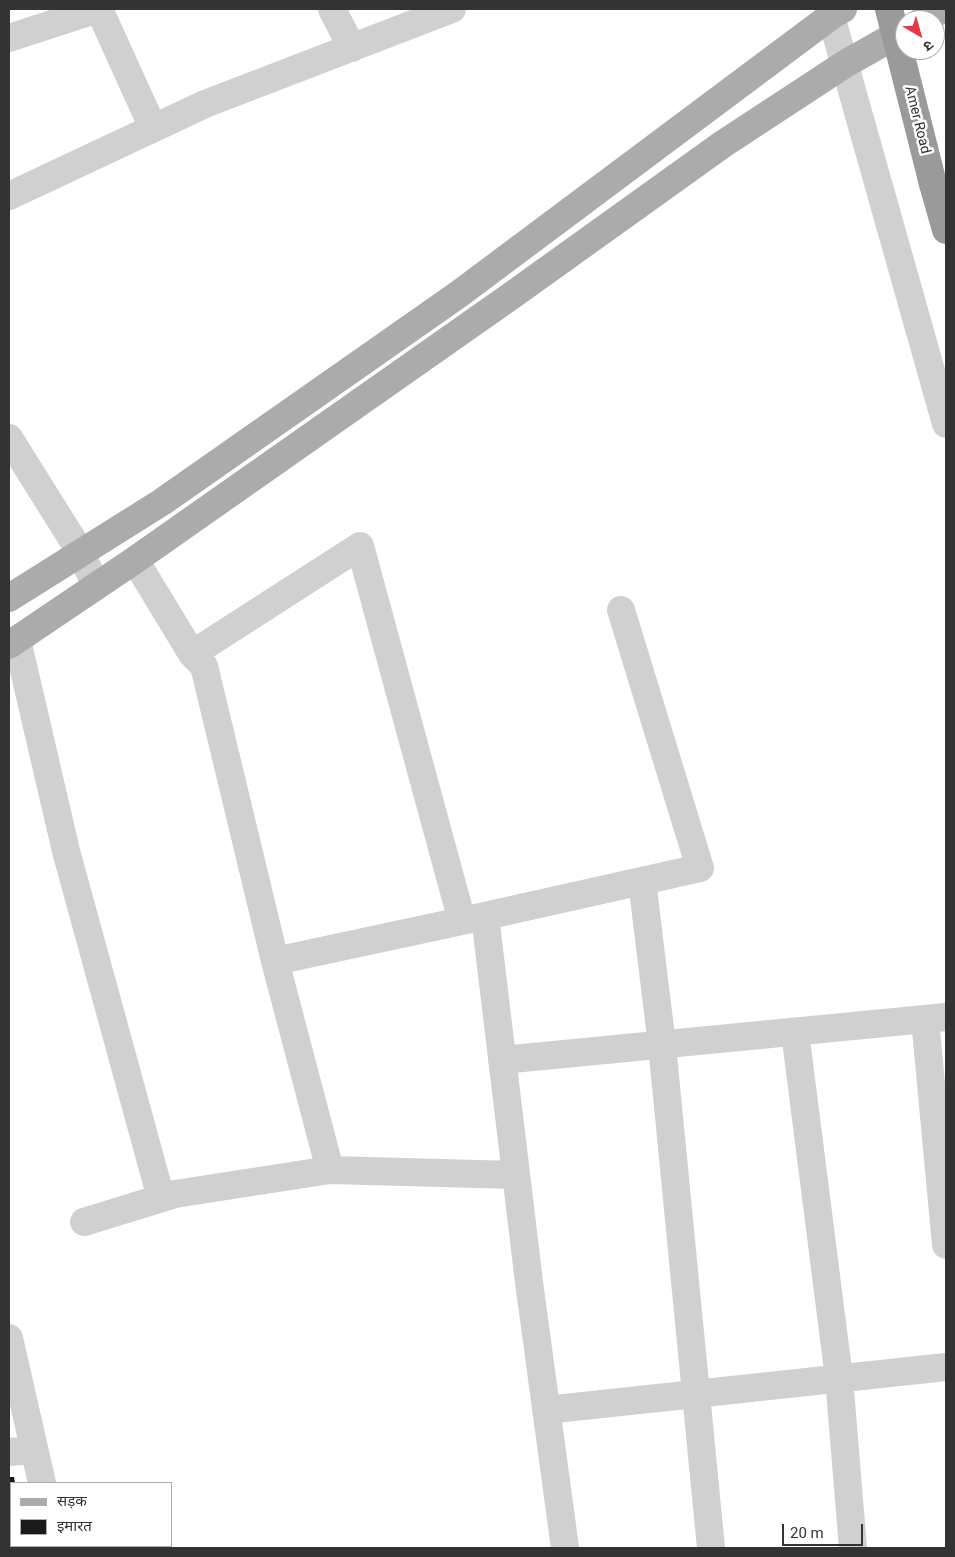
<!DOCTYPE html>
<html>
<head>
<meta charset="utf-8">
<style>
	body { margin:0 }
	#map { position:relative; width:955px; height:1557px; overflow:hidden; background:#fff; font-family:Roboto,"Noto Sans Devanagari",sans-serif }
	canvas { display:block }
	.frame { position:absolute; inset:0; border:10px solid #333; pointer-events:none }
	.legend { position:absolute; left:10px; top:1482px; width:162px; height:65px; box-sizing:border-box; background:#fff; border:1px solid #adadad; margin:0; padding:6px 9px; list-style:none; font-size:15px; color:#333 }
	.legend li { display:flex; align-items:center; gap:10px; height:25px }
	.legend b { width:25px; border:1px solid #adadad }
	.north { position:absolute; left:895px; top:10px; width:50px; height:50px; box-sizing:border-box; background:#fff; border:1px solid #adadad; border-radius:50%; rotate:142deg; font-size:14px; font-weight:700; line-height:20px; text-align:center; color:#333 }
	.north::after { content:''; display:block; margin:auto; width:18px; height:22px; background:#e63946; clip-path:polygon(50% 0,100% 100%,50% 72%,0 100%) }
	.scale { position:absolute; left:782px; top:1524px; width:81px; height:22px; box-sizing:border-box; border:2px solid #333; border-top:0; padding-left:6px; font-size:15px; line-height:18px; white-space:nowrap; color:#333; -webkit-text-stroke:4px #fff; paint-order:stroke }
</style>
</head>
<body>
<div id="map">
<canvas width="955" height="1557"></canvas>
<div class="frame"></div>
<ul class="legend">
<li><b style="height:6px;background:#ababab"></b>सड़क</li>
<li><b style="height:14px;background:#1a1a1a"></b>इमारत</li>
</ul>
<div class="north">उ</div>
<div class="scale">20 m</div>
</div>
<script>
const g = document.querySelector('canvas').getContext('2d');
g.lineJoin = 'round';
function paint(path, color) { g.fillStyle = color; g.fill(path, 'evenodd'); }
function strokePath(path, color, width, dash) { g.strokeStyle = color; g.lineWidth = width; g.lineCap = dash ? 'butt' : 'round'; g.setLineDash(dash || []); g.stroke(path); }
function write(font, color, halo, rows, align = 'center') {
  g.font = font + ' Roboto,sans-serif'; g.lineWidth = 5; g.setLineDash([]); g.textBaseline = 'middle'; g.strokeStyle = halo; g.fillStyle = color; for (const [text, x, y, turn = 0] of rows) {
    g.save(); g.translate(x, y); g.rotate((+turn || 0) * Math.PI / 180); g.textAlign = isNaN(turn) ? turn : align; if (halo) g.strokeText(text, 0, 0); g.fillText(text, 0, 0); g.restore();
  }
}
paint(new Path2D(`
	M9,1477h5l1,6h-4v63h10v2h-12z`), '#1a1a1a');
strokePath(new Path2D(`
	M99,9l54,119
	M332,9l20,39
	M829,9l117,415
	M9,38l89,-29
	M9,196l196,-92 247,-95
	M9,438l72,115 15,33
	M135,560l57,94 12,12 71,295 210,-45 44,366 36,266
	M17,640l49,211 95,347
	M192,654l168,-108 102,375
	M642,881l20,164 49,503
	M485,916l215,-48 -79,-258
	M275,961l55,209
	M925,1019l21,226
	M795,1032l44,346 14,170
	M502,1060l444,-43
	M84,1222l91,-28 155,-24 186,5
	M9,1338l33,145
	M546,1410l400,-43
	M9,1452l25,-2
	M55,1546v2`), '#d0d0d0', 28);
strokePath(new Path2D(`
	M923,20l20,-11
	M9,598l153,-96 297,-208 372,-278 12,-7
	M9,645l126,-85 376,-264 212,-152 122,-80 60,-34`), '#ababab', 28);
strokePath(new Path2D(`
	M933,184l13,46`), '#9a9a9a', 28);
strokePath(new Path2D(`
	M889,9l44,175`), '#9a9a9a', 28);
write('14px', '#333', '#fff', [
	["Amer Road",917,120,76]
]);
</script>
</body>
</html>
